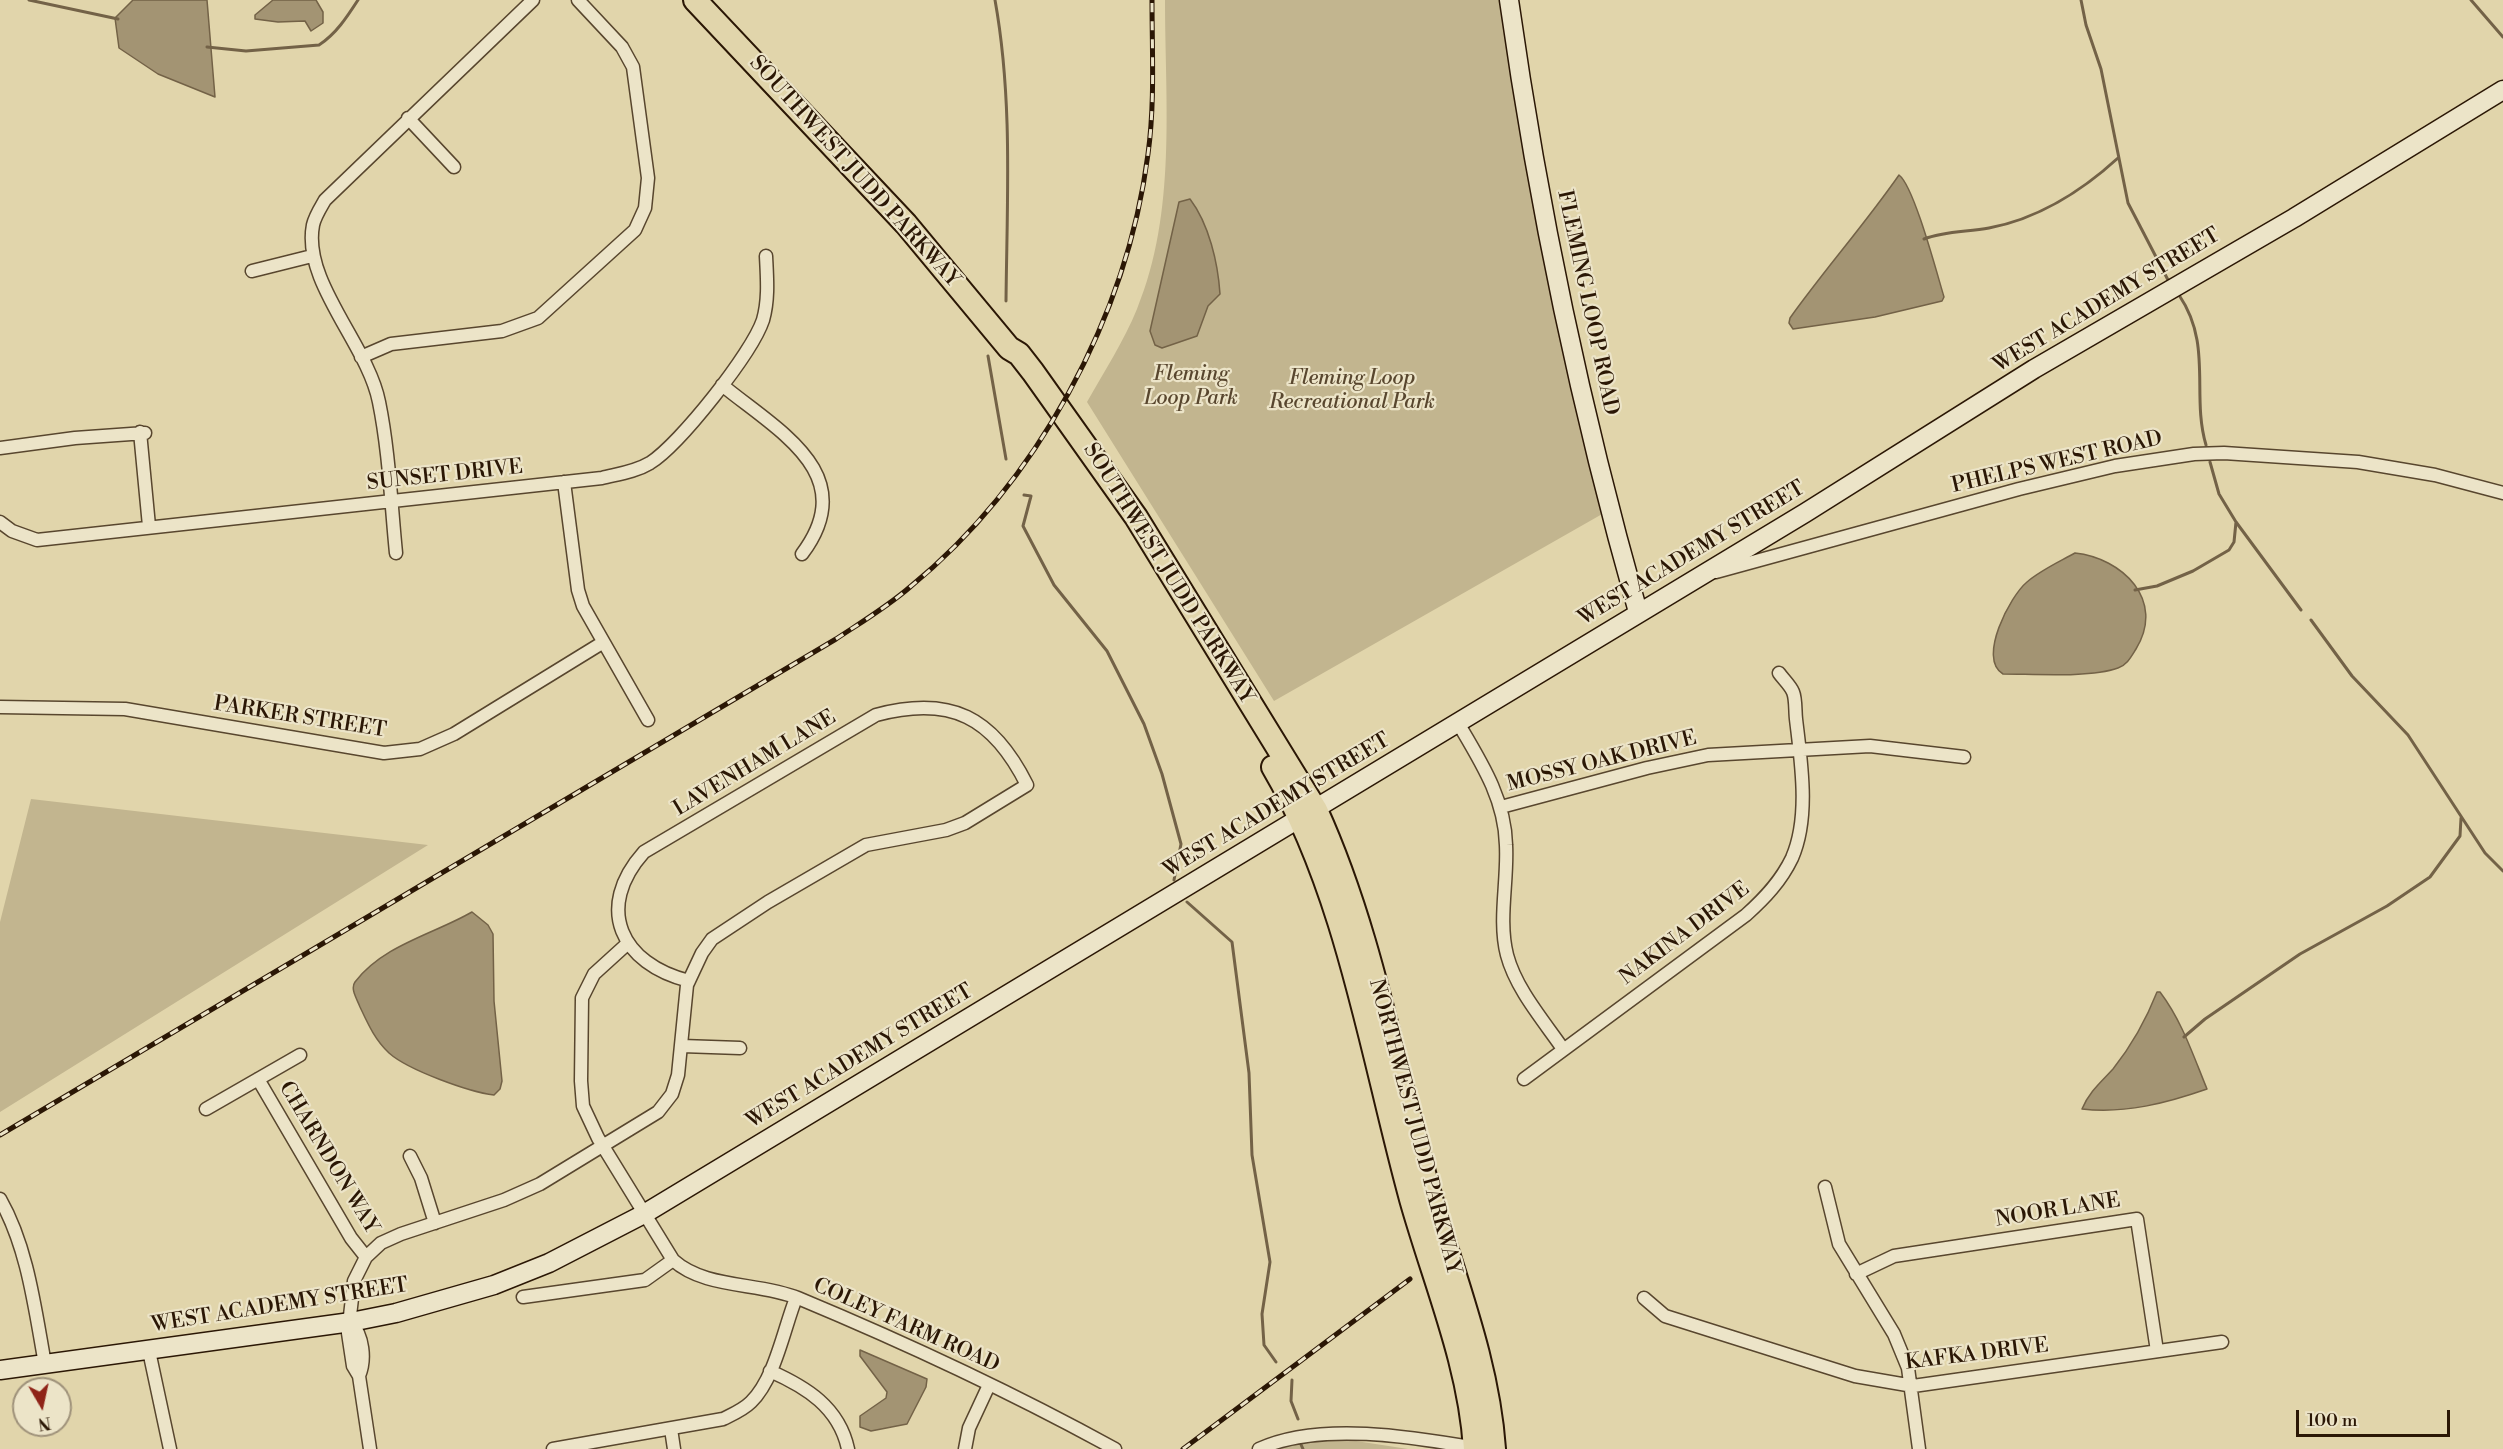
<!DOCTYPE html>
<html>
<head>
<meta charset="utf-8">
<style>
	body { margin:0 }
	#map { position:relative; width:2503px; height:1449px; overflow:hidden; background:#e1d5ab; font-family:"Libre Bodoni",serif }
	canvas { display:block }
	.north { position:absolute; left:12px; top:1377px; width:60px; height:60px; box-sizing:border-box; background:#ece4c8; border:2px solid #9f927a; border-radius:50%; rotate:171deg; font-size:16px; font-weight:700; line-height:24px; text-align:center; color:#2b1705 }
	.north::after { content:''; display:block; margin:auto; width:21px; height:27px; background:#8f2418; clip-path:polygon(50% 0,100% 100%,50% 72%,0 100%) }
	.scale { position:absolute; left:2296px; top:1410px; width:154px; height:27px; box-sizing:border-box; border:3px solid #2b1705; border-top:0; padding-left:8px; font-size:18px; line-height:21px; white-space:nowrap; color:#2b1705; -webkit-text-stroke:4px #ece4c8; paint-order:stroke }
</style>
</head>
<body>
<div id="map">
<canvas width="2503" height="1449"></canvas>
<div class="north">N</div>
<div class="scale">100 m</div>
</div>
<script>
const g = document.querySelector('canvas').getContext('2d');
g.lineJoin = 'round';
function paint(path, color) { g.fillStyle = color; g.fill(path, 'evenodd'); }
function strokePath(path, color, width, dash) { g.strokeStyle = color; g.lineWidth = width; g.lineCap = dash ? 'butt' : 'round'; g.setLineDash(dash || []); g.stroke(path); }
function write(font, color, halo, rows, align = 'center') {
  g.font = font + ' "Libre Bodoni",serif'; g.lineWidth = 4.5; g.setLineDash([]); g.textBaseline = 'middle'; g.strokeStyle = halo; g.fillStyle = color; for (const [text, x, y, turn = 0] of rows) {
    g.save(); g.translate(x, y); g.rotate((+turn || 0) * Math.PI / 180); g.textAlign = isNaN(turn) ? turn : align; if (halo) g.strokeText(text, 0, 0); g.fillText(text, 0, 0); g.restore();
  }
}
paint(new Path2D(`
	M1165,0h341l105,509 -337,192 -187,-299c17,-30 37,-61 50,-93 40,-97 28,-207 28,-309z
	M31,799l397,46 -428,267v-190z
	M1317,1435l91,14h-132z`), '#c2b58f');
const water = new Path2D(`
	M133,0h74l8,97 -57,-23 -39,-26 -4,-30z
	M273,0h43l7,12v11l-12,8 -6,-10 -27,1 -23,-3v-4z
	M1899,175c15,11 38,99 45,122l-2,4 -67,16 -82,12 -4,-6 1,-5c35,-49 75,-94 109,-143z
	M1190,199c19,25 28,64 30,95l-12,12 -11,30 -35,12 -7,-3 -5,-14 29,-129z
	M2075,553c47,5 91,47 61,96 -5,8 -9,16 -18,19 -28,10 -84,6 -115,6 -26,-15 7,-78 24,-92 14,-12 32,-20 48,-29z
	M472,912l16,13 5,9 1,67 8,80 -2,8 -6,6c-25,-3 -86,-25 -105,-42 -14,-13 -21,-29 -29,-46 -3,-8 -10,-18 -5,-25 28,-37 79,-48 117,-70z
	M2157,992h3c22,29 33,63 47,97 -40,14 -82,25 -125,20 7,-17 19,-27 31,-40 19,-24 33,-49 44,-77z
	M860,1350l67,29 -1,8 -19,37 -36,7 -11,-4v-11l26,-18 1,-6 -27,-36z`);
paint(water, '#a39473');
strokePath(water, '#736247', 1.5);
strokePath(new Path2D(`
	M29,0l89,19
	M995,0c18,100 12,200 11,301
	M2081,0l5,25 15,44 27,134 40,77
	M2471,0l32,37
	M207,47l39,4 73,-6c17,-11 28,-28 39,-45
	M1924,239c20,-8 43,-7 65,-11 48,-9 93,-37 129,-70
	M2179,295c34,50 12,99 27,150
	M988,356l18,103
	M2210,462l9,32 17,28 65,88
	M1024,495l7,1 -8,30 31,59 53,66 37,73 18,50 19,70 -7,36
	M2135,590l22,-4 36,-15 36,-21 5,-8 2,-20
	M2311,620l41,56 56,59 77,118 18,18
	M1187,902l45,40 17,131 3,82 18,107 -8,52 2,31 12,17
	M2184,1037l21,-18 95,-65 87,-48 43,-29 30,-41 1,-18
	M1292,1380l-1,21 7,18
	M1299,1440l4,9`), '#736247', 3);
const street = new Path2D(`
	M408,118l46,49
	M252,271l60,-15
	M361,357l30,-13 111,-13 36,-13 97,-88 10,-22 3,-30 -15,-111 -11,-20 -44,-47
	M722,385c56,46 140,89 80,169
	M140,432l9,94
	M0,448l75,-10 70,-5
	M564,482l14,108 5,16 65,114
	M0,522l12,9 25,9 565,-62c16,-4 33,-6 48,-15 30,-19 102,-110 113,-143 6,-21 4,-43 3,-64
	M396,553c-5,-50 -7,-102 -17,-151 -11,-57 -77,-120 -66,-177 2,-9 8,-18 12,-25l208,-200
	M1716,572l303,-83 96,-23 79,-12 30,-1 134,9 77,13 68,18
	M0,707l125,2 259,44 36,-4 34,-15 148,-91
	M1458,723c23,39 47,76 48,122 2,36 -8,75 1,110 9,34 36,65 56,94
	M1501,807l146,-39 61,-13 162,-9 94,11
	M627,944l-33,30 -12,24 -1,83 2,25 15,32 75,122c32,29 85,22 125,38 108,45 215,95 317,151
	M682,1046l58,2
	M258,1079l93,159 15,19
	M1524,1079l222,-164c19,-17 35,-34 46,-57 18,-41 9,-96 4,-139 -1,-8 0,-20 -3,-27 -3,-7 -10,-13 -14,-19
	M206,1109l94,-54
	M410,1156l11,22 14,45
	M1825,1187l14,57 55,90 14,34 11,81
	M0,1199c28,49 35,111 45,165
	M1856,1274l38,-18 243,-37 20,132
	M523,1297l122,-17 28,-20
	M1644,1298l21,18 190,60 58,10 309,-44
	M351,1322c12,14 15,37 8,54
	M149,1351l21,98
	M770,1371c36,16 69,36 78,78
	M671,1429l3,20
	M370,1449l-11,-73 -6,-10 -5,-33 6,-52 12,-24 15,-14 20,-9 103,-34 36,-16 118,-72 14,-18 6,-19 9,-90 15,-32 10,-14 56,-37 98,-57 80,-15 19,-7 62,-38c-34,-68 -76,-90 -151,-70l-232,137c-50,56 -23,112 45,129
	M553,1449l170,-30c10,-5 20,-9 28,-17 24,-23 33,-74 45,-104
	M965,1449l4,-21 20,-43
	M1259,1449c60,-28 154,-12 218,-1`);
const secondary = new Path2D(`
	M1509,0c29,206 72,411 129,612
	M0,1370l351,-48 45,-9 98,-28 55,-22 95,-49 1161,-701 229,-144 260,-151 209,-128`);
const highway = new Path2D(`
	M695,0l211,224 103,124 10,6 14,18 103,145 180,293c56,123 78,259 115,388 24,83 57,164 63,251
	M1273,767c75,128 99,290 138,432 23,82 59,165 64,250`);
strokePath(street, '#58462e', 15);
strokePath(secondary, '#2b1705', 21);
strokePath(highway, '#2b1705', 26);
strokePath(street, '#ece4c8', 12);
strokePath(secondary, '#ece4c8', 18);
strokePath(highway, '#e1d5ab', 22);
const rail = new Path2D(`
	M0,1135l836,-496c24,-16 51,-32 74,-52 127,-104 217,-270 238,-433 7,-51 4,-102 4,-154
	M1183,1449l227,-170`);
strokePath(rail, '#2b1705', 5);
strokePath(rail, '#ece4c8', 3, [9]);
write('21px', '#2b1705', '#ece4c8', [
	["SOUTHWEST JUDD PARKWAY",854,172,48],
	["WEST ACADEMY STREET",2107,301,-31],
	["FLEMING LOOP ROAD",1587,303,78],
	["PHELPS WEST ROAD",2057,463,-13],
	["SUNSET DRIVE",445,476,-6],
	["WEST ACADEMY STREET",1692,554,-31],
	["SOUTHWEST JUDD PARKWAY",1168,574,58],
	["PARKER STREET",300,718,9],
	["MOSSY OAK DRIVE",1602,762,-14],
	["LAVENHAM LANE",755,764,-31],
	["WEST ACADEMY STREET",1277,806,-31],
	["NAKINA DRIVE",1685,934,-37],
	["WEST ACADEMY STREET",860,1057,-31],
	["NORTHWEST JUDD PARKWAY",1414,1127,75],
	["CHARNDON WAY",328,1158,59],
	["NOOR LANE",2058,1211,-9],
	["WEST ACADEMY STREET",280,1306,-9],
	["COLEY FARM ROAD",906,1326,24],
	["KAFKA DRIVE",1977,1355,-7]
]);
write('italic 21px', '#58462e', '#ece4c8', [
	["Fleming",1191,375],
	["Loop Park",1191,399],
	["Fleming Loop",1352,379],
	["Recreational Park",1352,403]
]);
</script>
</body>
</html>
